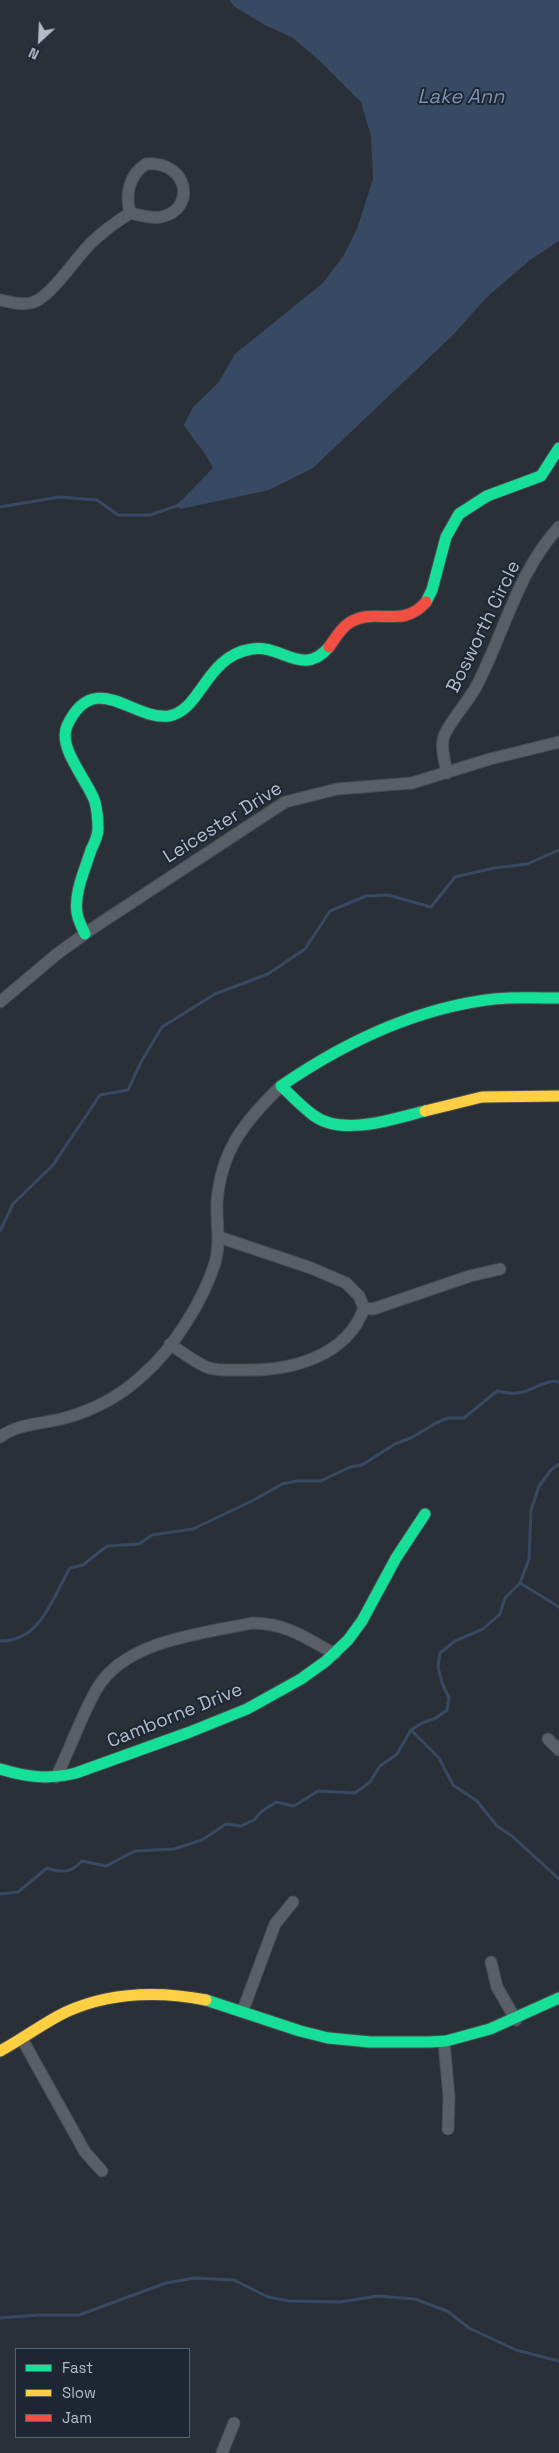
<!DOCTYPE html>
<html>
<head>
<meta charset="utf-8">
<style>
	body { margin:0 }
	#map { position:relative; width:559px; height:2453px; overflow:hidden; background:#2a3038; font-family:"Space Grotesk",sans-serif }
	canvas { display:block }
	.legend { position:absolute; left:15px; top:2348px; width:175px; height:90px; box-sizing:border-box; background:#1d2633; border:1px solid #59626f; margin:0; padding:6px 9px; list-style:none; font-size:15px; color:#b4bcc9 }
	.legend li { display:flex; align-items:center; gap:10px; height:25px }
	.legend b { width:25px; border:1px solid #59626f }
	.north { position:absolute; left:15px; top:15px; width:50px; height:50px; -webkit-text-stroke:4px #1d2633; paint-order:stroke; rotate:205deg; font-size:14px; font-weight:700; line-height:20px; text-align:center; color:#b4bcc9 }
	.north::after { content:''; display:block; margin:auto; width:18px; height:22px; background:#b4bcc9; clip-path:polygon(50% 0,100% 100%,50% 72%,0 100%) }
</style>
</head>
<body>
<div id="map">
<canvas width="559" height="2453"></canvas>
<ul class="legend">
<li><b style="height:6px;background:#16e098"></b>Fast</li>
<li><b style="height:6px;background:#ffcf43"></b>Slow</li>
<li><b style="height:6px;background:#f24e42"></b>Jam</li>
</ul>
<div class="north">N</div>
</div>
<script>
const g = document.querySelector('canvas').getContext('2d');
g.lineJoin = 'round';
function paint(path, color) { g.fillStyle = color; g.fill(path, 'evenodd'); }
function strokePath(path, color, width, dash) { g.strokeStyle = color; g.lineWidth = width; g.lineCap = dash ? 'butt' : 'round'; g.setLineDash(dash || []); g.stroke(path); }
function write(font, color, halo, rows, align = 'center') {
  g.font = font + ' "Space Grotesk",sans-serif'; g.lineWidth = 4; g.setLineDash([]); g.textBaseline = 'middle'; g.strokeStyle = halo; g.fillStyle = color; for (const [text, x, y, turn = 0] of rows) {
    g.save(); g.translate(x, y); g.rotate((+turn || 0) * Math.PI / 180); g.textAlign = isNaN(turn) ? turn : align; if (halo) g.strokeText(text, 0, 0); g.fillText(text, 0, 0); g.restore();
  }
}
paint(new Path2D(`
	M229,0h330v241l-29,19 -43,37 -34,38 -140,133 -44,22 -88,19 -5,-3 37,-38c-7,-16 -20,-28 -29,-43l9,-18 26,-25 16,-28 88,-71 21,-28 13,-26 16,-50 -2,-43 -10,-34 -40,-40 -28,-24 -28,-13 -30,-18z`), '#384963');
strokePath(new Path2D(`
	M0,507l60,-10 37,3 21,15h32l29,-10
	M0,1231l13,-27 40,-39 47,-70 28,-5 13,-28 21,-35 53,-33 53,-20 37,-25 25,-38 36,-15 22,-1 43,12 24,-30 39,-9 33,-4 32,-14
	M520,1583l39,24
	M0,1641c41,1 53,-45 70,-73l13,-3 24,-19 32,-2 13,-9 41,-6 61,-29 28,-16 15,-3h24l29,-14 12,-2 33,-21 18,-7 23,-14 12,-5h16l33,-27c6,1 14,3 20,2 15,-1 26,-14 42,-11
	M411,1730l28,28 14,27 24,16 20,25 15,10 47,43
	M0,1894l18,-2 29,-24c15,5 24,5 35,-7l24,5 29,-15 39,-2 28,-9 24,-16 15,2 13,-6 8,-9 14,-9 18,4 24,-15 37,2 15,-11 10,-16 17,-12 14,-24 11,-7 14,-5 11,-8 2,-12 -7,-15 -4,-16 2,-14 15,-12 28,-12 17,-15 5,-16 15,-15 9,-24 2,-49 8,-24 12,-16 8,-6
	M0,2318l39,-3h40l87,-32 28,-5 40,2 34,17 21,4 51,1 38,-6 37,3 32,12 22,17 47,22 43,11`), '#384963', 3);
const street = new Path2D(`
	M146,164c44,-3 50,46 15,53 -10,2 -21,-2 -31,-4 -5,-19 -1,-38 16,-49z
	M0,300c11,2 23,6 34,2 17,-6 42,-44 56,-58 12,-12 26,-22 40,-31
	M447,773c-2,-11 -7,-26 -3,-37 6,-15 25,-35 33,-51 27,-52 41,-114 82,-158
	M0,1002l57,-48 36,-26 192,-126 52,-13 75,-6 78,-24 69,-17
	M364,1308l9,1 97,-33 30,-7
	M170,1344c12,8 25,19 39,24 11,3 24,2 35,2 46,1 103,-13 120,-62l-5,-12 -13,-13 -35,-15 -92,-31
	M0,1437c19,-14 43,-13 65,-19 29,-8 57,-23 79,-44 29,-25 60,-75 71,-111 6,-21 1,-40 2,-61 4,-52 28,-81 64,-116
	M548,1739l11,11
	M56,1777c15,-29 25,-62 42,-90 29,-47 104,-53 154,-64 34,0 54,15 83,31
	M491,1962l6,25 19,33
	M243,2010l32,-86 18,-22
	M22,2039l63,113 17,19
	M444,2042l5,55 -1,32
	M222,2453l12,-30`);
const fast = new Path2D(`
	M426,602l6,-12 14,-53 13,-23 28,-18 54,-20 18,-28
	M85,934c-3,-7 -7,-14 -8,-21 -3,-21 8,-43 14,-63 3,-6 7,-14 7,-21 0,-8 -1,-19 -3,-27 -6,-20 -38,-54 -28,-76 27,-59 66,-5 102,-10 33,-6 36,-60 83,-67 29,-5 51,29 77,-2
	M425,1111c-32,8 -83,26 -112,4 -12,-9 -22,-20 -32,-29 64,-44 135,-78 213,-87 22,-2 44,-1 65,-1
	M0,1769c27,8 48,11 76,4l114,-41 57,-23 54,-30 25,-18 22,-21 14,-19 34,-63 29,-44
	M206,2000l94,31 28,7 42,4h59l17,-1 44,-12 69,-31`);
const slow = new Path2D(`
	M425,1111l57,-14 77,-1
	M0,2051c23,-12 43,-28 66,-39 44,-20 93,-21 140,-12`);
const jam = new Path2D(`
	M329,647c6,-8 11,-18 20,-24 26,-17 53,7 77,-21`);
strokePath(street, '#484c53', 13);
strokePath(fast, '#484c53', 13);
strokePath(slow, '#484c53', 13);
strokePath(jam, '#484c53', 13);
strokePath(street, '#5a5e66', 11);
strokePath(fast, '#16e098', 11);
strokePath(slow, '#ffcf43', 11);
strokePath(jam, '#f24e42', 11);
write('19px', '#b4bcc9', '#1d2633', [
	["Bosworth Circle",484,627,-64],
	["Leicester Drive",223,823,-32],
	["Camborne Drive",175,1716,-22]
]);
write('italic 20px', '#7c92b1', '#1d2633', [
	["Lake Ann",461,98]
]);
</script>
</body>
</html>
